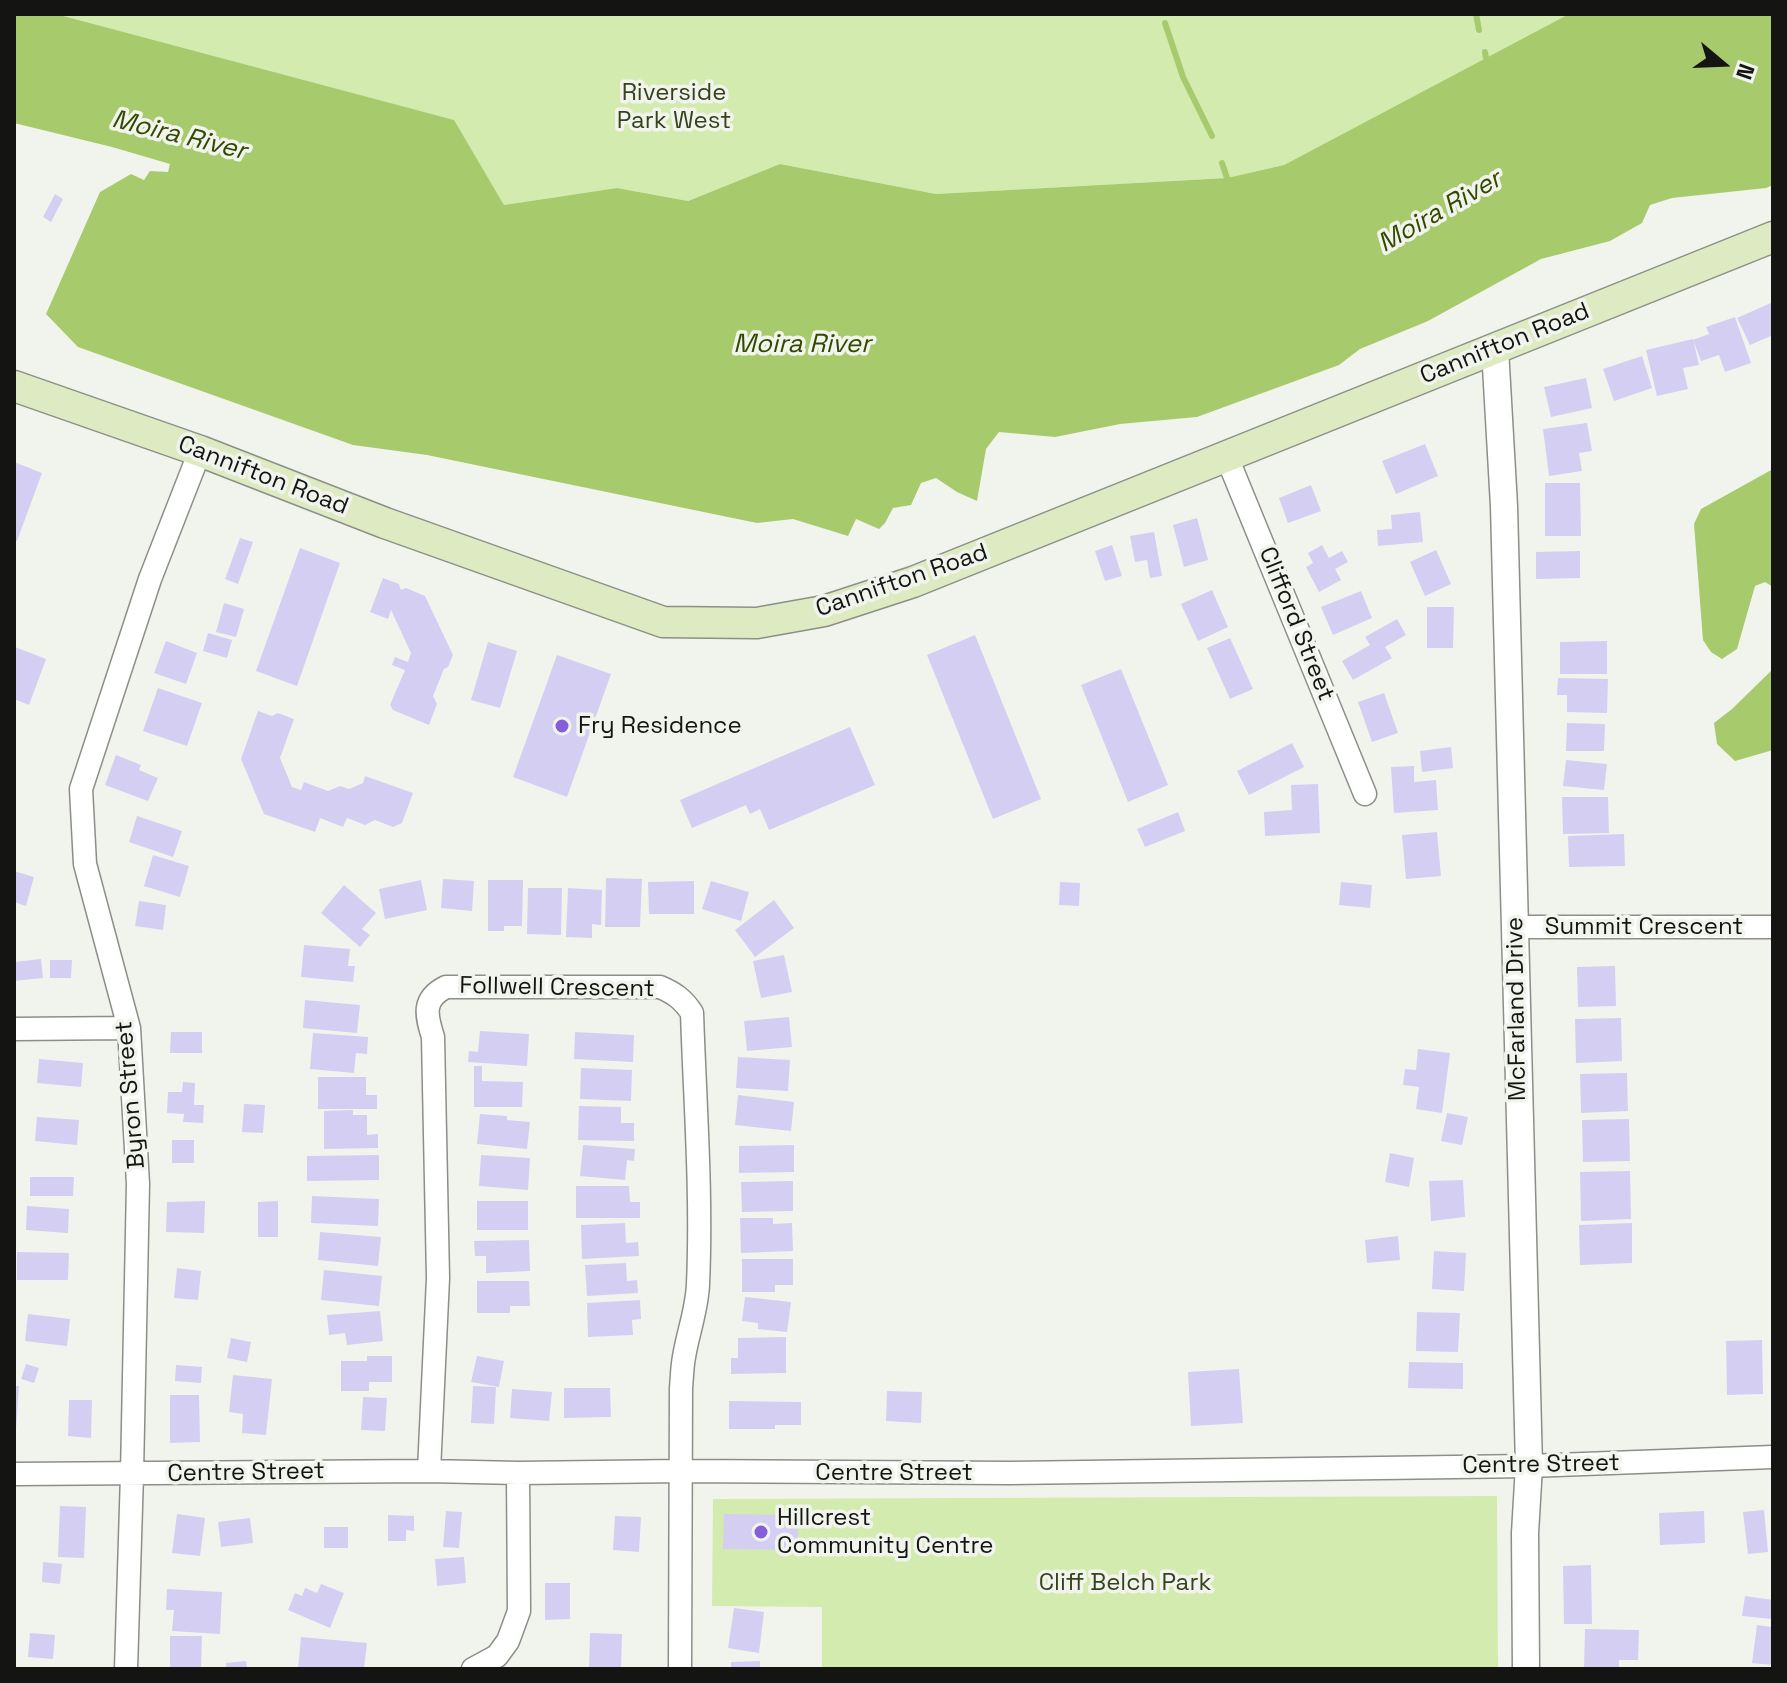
<!DOCTYPE html>
<html>
<head>
<meta charset="utf-8">
<style>
	body { margin:0 }
	#map { position:relative; width:1787px; height:1683px; overflow:hidden; background:#f1f4ed; font-family:"Space Grotesk",sans-serif }
	canvas { display:block }
	.frame { position:absolute; inset:0; border:16px solid #141513; pointer-events:none }
	.north { position:absolute; left:1683px; top:24px; width:80px; height:80px; -webkit-text-stroke:6px #f1f4ed; paint-order:stroke; rotate:109deg; font-size:22px; font-weight:700; line-height:32px; text-align:center; color:#141513 }
	.north::after { content:''; display:block; margin:auto; width:28px; height:36px; background:#141513; clip-path:polygon(50% 0,100% 100%,50% 72%,0 100%) }
</style>
</head>
<body>
<div id="map">
<canvas width="1787" height="1683"></canvas>
<div class="frame"></div>
<div class="north">N</div>
</div>
<script>
const g = document.querySelector('canvas').getContext('2d');
g.lineJoin = 'round';
function paint(path, color) { g.fillStyle = color; g.fill(path, 'evenodd'); }
function strokePath(path, color, width, dash) { g.strokeStyle = color; g.lineWidth = width; g.lineCap = dash ? 'butt' : 'round'; g.setLineDash(dash || []); g.stroke(path); }
function write(font, color, halo, rows, align = 'center') {
  g.font = font + ' "Space Grotesk",sans-serif'; g.lineWidth = 7; g.setLineDash([]); g.textBaseline = 'middle'; g.strokeStyle = halo; g.fillStyle = color; for (const [text, x, y, turn = 0] of rows) {
    g.save(); g.translate(x, y); g.rotate((+turn || 0) * Math.PI / 180); g.textAlign = isNaN(turn) ? turn : align; if (halo) g.strokeText(text, 0, 0); g.fillText(text, 0, 0); g.restore();
  }
}
paint(new Path2D(`
	M56,14h1513l-285,151 -57,13 -291,16 -156,-30 -92,37 -71,-13 -113,17 -51,-85z
	M1497,1496l1,173h-676v-62l-110,-1 1,-107z`), '#d3ebae');
paint(new Path2D(`
	M14,14h42l398,106 50,85 113,-17 71,13 92,-37 156,30 291,-16 57,-13 285,-151h204v171l-7,3 -94,10 -22,7 -8,18 -32,18 -69,18 -113,62 -68,28 -21,16 -142,52 -77,7 -65,13 -56,-5 -13,17 -9,52 -20,-9 -21,-14 -15,5 -10,22 -18,3 -8,15 -6,6 -23,-10 -8,17 -55,-17 -36,4 -330,-68 -74,-10 -275,-98 -32,-33 54,-122 31,-18 13,6 6,-9 18,1 2,-8 -58,-17 -98,-24z
	M1773,469v118l-8,-5 -10,4 -18,63 -15,10 -11,-7 -8,-12 -9,-116 7,-15z
	M1773,669v81l-38,11 -18,-17 -3,-21 18,-14z`), '#a7cb6c');
strokePath(new Path2D(`
	M1476,14l3,16
	M1165,23l18,54 29,59
	M1485,52l1,6
	M1222,163l5,15`), '#a7cb6c', 6);
paint(new Path2D(`
	M55,194l8,5 -12,23 -8,-5z
	M1773,302v33l-23,10 -13,-27z
	M1735,317l16,46 -26,9 -6,-17 -18,6 -8,-21 16,-6 -3,-7z
	M1693,339l6,26 -16,3 5,21 -31,7 -11,-46z
	M1642,356l10,32 -38,13 -11,-32z
	M1586,378l6,30 -41,9 -7,-30z
	M1587,423l5,28 -13,2 3,18 -33,5 -6,-47z
	M1425,444l13,32 -42,18 -14,-33z
	M14,462l28,11 -25,68 -3,-1z
	M1545,483h35l1,53h-36z
	M1311,485l10,26 -33,12 -9,-25z
	M1420,512l3,30 -45,4 -1,-16 15,-1 -1,-14z
	M1197,518l11,42 -24,7 -11,-42z
	M1154,532l8,44 -12,2 -3,-18 -12,2 -5,-26z
	M240,538l13,4 -15,42 -13,-5z
	M1112,545l10,31 -17,5 -10,-30z
	M1322,545l7,13 13,-7 6,11 -13,7 6,11 -22,12 -13,-25 7,-4 -5,-10z
	M300,548l40,15 -43,123 -41,-15z
	M1436,550l15,34 -26,12 -15,-34z
	M1580,551v27l-44,1v-27z
	M383,578l16,6 2,6 5,-2 19,8 28,59 -5,12 -4,2 -11,27 4,8 -8,21 -36,-15 -3,-5 15,-35 -13,-5 3,-8 13,5 3,-9 -20,-43 -3,9 -18,-7z
	M1212,590l16,37 -30,14 -17,-37z
	M1361,591l11,27 -39,17 -12,-28z
	M224,603l20,6 -8,28 -20,-5z
	M1427,607h27l-1,41h-26z
	M1397,619l9,16 -21,12 7,11 -39,22 -11,-19 28,-16 -5,-8z
	M208,633l24,7 -5,18 -24,-7z
	M975,635l66,164 -48,20 -66,-164z
	M1230,638l23,51 -23,10 -23,-51z
	M166,641l31,12 -11,31 -32,-11z
	M1607,641v33h-47v-32z
	M488,642l29,9 -17,57 -29,-8z
	M15,647l31,12 -17,46 -15,-6z
	M557,655l54,19 -44,123 -54,-20z
	M1121,669l47,116 -40,17 -47,-117z
	M1558,678l50,1 -1,34 -40,-1v-17h-10z
	M158,688l44,15 -15,43 -44,-15z
	M1384,693l14,40 -26,9 -14,-40z
	M258,711l14,5 6,-3 16,6 -14,39 12,29 9,3 3,-8 24,9 12,-5 9,3 14,-6 2,-7 48,17 -11,30 -9,4 -18,-7 -10,5 -18,-7 -4,9 -23,-9 -5,14 -51,-18 -23,-55z
	M1567,723l38,1 -1,27h-38z
	M850,727l25,58 -106,45 -9,-21 -10,5 -4,-9 -54,23 -12,-28z
	M1292,743l12,24 -55,28 -12,-24z
	M1451,747l2,21 -31,4 -2,-21z
	M116,755l25,10 -2,5 19,8 -10,23 -43,-16z
	M1566,760l41,4 -3,26 -41,-4z
	M1414,766v16l22,-2 2,30 -44,3 -3,-46z
	M1318,784l2,49 -55,3 -1,-24 28,-2 -1,-25z
	M1562,797h46l1,36 -46,1z
	M1178,812l7,19 -40,16 -8,-18z
	M137,816l45,15 -9,26 -44,-15z
	M1437,832l4,44 -35,3 -4,-44z
	M1624,834l1,32 -56,1 -1,-31z
	M153,855l36,11 -9,31 -36,-11z
	M14,871l20,6 -8,29 -12,-4z
	M606,878l36,1 -2,48h-35z
	M443,879l31,2 -2,30 -31,-3z
	M421,880l6,30 -42,9 -6,-30z
	M488,880h35l-1,46h-18v5h-16z
	M694,881v33h-45l-1,-32z
	M711,881l38,11 -8,29 -39,-12z
	M1060,882l20,1 -1,23 -20,-1z
	M1341,882l31,3 -2,23 -31,-3z
	M344,885l32,28 -14,16 8,6 -10,12 -39,-34z
	M528,888h34l-1,47 -34,-1z
	M568,888l34,2 -1,35 -9,-1v14l-26,-1z
	M774,900l20,28 -39,29 -20,-27z
	M139,901l27,4 -3,25 -28,-4z
	M304,945l46,4 -2,17h7l-2,16 -52,-5z
	M784,955l8,37 -31,6 -8,-37z
	M41,959l2,19 -29,3v-19z
	M50,960h22l-1,18h-21z
	M1615,966l1,40 -38,1 -1,-40z
	M305,1000l55,5 -3,28 -54,-5z
	M789,1017l3,30 -45,4 -3,-30z
	M1621,1018l1,43 -46,2 -1,-44z
	M480,1031l49,3 -2,32 -59,-4 1,-11 9,1z
	M171,1032h31v21h-32z
	M575,1032l59,3 -1,27 -59,-3z
	M313,1033l55,4 -1,17 -11,-1 -2,20 -44,-4z
	M1418,1049l32,4 -8,60 -26,-4 3,-22 -16,-2 2,-16 11,1z
	M738,1057l52,3 -2,31 -52,-3z
	M39,1059l44,4 -2,24 -44,-4z
	M474,1066h8v15l41,1 -1,25h-48z
	M581,1068l51,2 -1,31 -51,-2z
	M1627,1073l1,38 -47,2 -1,-39z
	M318,1077h48v18h11v14h-59z
	M183,1082l12,1 -1,22h10l-1,18 -20,-1 1,-8 -17,-1 1,-21h14z
	M738,1095l56,7 -3,29 -56,-6z
	M244,1104l21,1 -2,28 -21,-1z
	M579,1106l42,1v16h13v18l-56,-1z
	M353,1110v5h14v20l11,-1v14l-54,1v-38z
	M1447,1113l21,4 -6,28 -21,-4z
	M480,1114l27,2v4l23,2 -3,27 -50,-5z
	M37,1117l42,3 -2,25 -42,-4z
	M1629,1119l1,42 -47,1 -1,-42z
	M172,1140h22v23h-22z
	M583,1145l52,4 -1,12 -7,-1 -2,20 -45,-4z
	M794,1145v27l-55,1v-27z
	M1390,1153l24,5 -5,29 -24,-5z
	M379,1155v25l-72,1v-25z
	M481,1155l49,3 -2,32 -49,-4z
	M1630,1171l1,48 -50,2 -1,-49z
	M30,1177h44l-1,19h-43z
	M1463,1180l2,37 -34,4 -2,-40z
	M793,1181v30l-51,1 -1,-30z
	M576,1186h53l1,16h10v16h-64z
	M312,1196l67,3 -1,27 -67,-3z
	M205,1201l-1,32 -38,-1 1,-30z
	M278,1201v36h-20v-35z
	M477,1201h51v29h-51z
	M27,1206l42,3 -1,24 -42,-3z
	M740,1218h33v6l19,-1 1,28 -52,2z
	M625,1223l1,20 12,-1 1,14 -57,3 -1,-34z
	M1632,1223v40l-52,2 -1,-40z
	M320,1232l61,5 -3,29 -60,-6z
	M1398,1236l2,24 -33,3 -2,-23z
	M529,1240l1,31 -44,2v-17h-11l-1,-15z
	M1434,1251l32,2 -2,38 -32,-2z
	M17,1252l52,1 -1,27h-51z
	M742,1259h51v26h-18v7h-33z
	M626,1263l1,18 10,-1 1,13 -51,3 -2,-31z
	M177,1268l24,3 -3,29 -24,-2z
	M324,1270l58,6 -3,30 -58,-6z
	M477,1281h52l1,25h-20v7h-33z
	M745,1297l46,5 -4,30 -29,-3v-6l-16,-2z
	M640,1300l1,19 -9,1 1,15 -45,2 -1,-34z
	M380,1311l3,30 -36,4 -2,-12 -16,2 -2,-20z
	M1417,1312l43,1 -2,39 -42,-1z
	M28,1314l42,5 -3,27 -42,-5z
	M786,1337v36l-55,1v-16h7v-20z
	M231,1338l20,4 -4,20 -20,-4z
	M1762,1340l1,54 -36,1 -1,-54z
	M367,1356h25v26h-23v9h-28v-30h26z
	M477,1356l27,5 -5,26 -28,-5z
	M1409,1362l54,1v26l-55,-1z
	M26,1364l13,4 -5,15 -13,-4z
	M176,1365l26,2 -1,16 -26,-2z
	M1239,1369l4,54 -52,3 -3,-54z
	M233,1375l39,4 -6,56 -24,-2 1,-19 -14,-2z
	M14,1386h5l-3,43h-2z
	M473,1386l23,1 -2,37 -23,-1z
	M564,1388h46l1,29 -47,1z
	M512,1389l40,3 -3,29 -39,-3z
	M887,1391l35,1 -1,31 -35,-2z
	M170,1395h29l1,47 -30,1z
	M363,1397l24,1 -2,33 -24,-1z
	M69,1400h23l-1,38 -23,-2z
	M729,1401l72,1v23h-26v4h-46z
	M60,1506l26,1 -2,51 -26,-1z
	M1764,1510l4,42 -20,2 -5,-42z
	M446,1511l16,1 -3,36 -16,-1z
	M1704,1511l1,32 -45,2 -1,-32z
	M177,1514l28,4 -5,38 -28,-3z
	M724,1514l74,1v35l-75,-1z
	M388,1515l26,1v15l-8,-1v11h-18z
	M615,1516l26,1 -2,35 -26,-2z
	M250,1518l3,25 -32,4 -3,-25z
	M324,1527h24v21h-24z
	M464,1557l2,26 -29,3 -2,-27z
	M43,1562l19,2 -2,20 -18,-2z
	M1591,1565l1,59h-28l-1,-58z
	M545,1583h25v36l-25,1z
	M321,1584l23,9 -14,35 -42,-18 7,-17 7,3 3,-8 12,5z
	M167,1589l55,3 -2,42 -48,-3 2,-21h-8z
	M1745,1596l28,4 -2,19 -29,-3z
	M734,1608l30,4 -5,41 -31,-5z
	M1757,1625l16,2v38l-21,-2z
	M1585,1629l54,1 -1,30h-19v7h-35z
	M30,1633l25,2 -2,24 -25,-2z
	M590,1633l32,1 -1,35h-32z
	M170,1636h32l-1,33h-31z
	M301,1637l66,6 -3,26h-66z
	M246,1661l1,8h-21v-6z
	M760,1661v8h-29v-7z`), '#d5cef3');
const minor = new Path2D(`
	M1226,455l139,339
	M1515,927h258
	M14,1029l115,-1
	M429,1471l9,-193 -5,-241c-7,-22 -11,-38 13,-50h214c14,6 23,12 32,26 3,90 10,181 6,271 -1,26 -10,48 -14,73 -2,10 -2,21 -3,31l-1,281
	M14,1474l415,-3 89,2 164,-2 328,2 519,-7 244,-9
	M126,1669l6,-195 6,-290 -9,-156 -44,-164 -4,-75 69,-210 50,-128
	M473,1669l24,-13 11,-15 11,-30 -1,-138`);
const tertiary = new Path2D(`
	M1495,349l9,157 25,960 -4,67 1,136`);
const secondary = new Path2D(`
	M14,386l186,65 185,72 278,99 94,1 67,-12 89,-29 860,-345`);
strokePath(minor, '#8c8f88', 25);
strokePath(tertiary, '#8c8f88', 29);
strokePath(secondary, '#8c8f88', 33);
strokePath(minor, '#fff', 22);
strokePath(tertiary, '#fff', 26);
strokePath(secondary, '#deebc2', 30);
for (const [x, y, r, color] of [
	[562,726,8,"#845fd9"],
	[761,1532,8,"#845fd9"]
]) { const dot = new Path2D(); dot.arc(x, y, r, 0, 2 * Math.PI); g.fillStyle = color; g.fill(dot); strokePath(dot, '#f1f4ed', 3); }
write('24px', '#35431c', '#f1f4ed', [
	["Riverside",674,93],
	["Park West",674,121],
	["Cliff Belch Park",1125,1583]
]);
write('24px', '#141513', '#f1f4ed', [
	["Cannifton Road",1505,344,-22],
	["Cannifton Road",263,476,21],
	["Cannifton Road",902,581,-19],
	["Clifford Street",1296,624,68],
	["Summit Crescent",1644,927],
	["Follwell Crescent",557,988,1],
	["McFarland Drive",1517,1009,-91],
	["Byron Street",131,1095,-95],
	["Centre Street",1541,1465,-1],
	["Centre Street",246,1473,-1],
	["Centre Street",894,1473]
]);
write('24px', '#141513', '#f1f4ed', [
	["Fry Residence",578,726],
	["Hillcrest",777,1518],
	["Community Centre",777,1546]
], 'left');
write('italic 26px', '#344900', '#f1f4ed', [
	["Moira River",179,136,14],
	["Moira River",1440,212,-30],
	["Moira River",802,345]
]);
</script>
</body>
</html>
